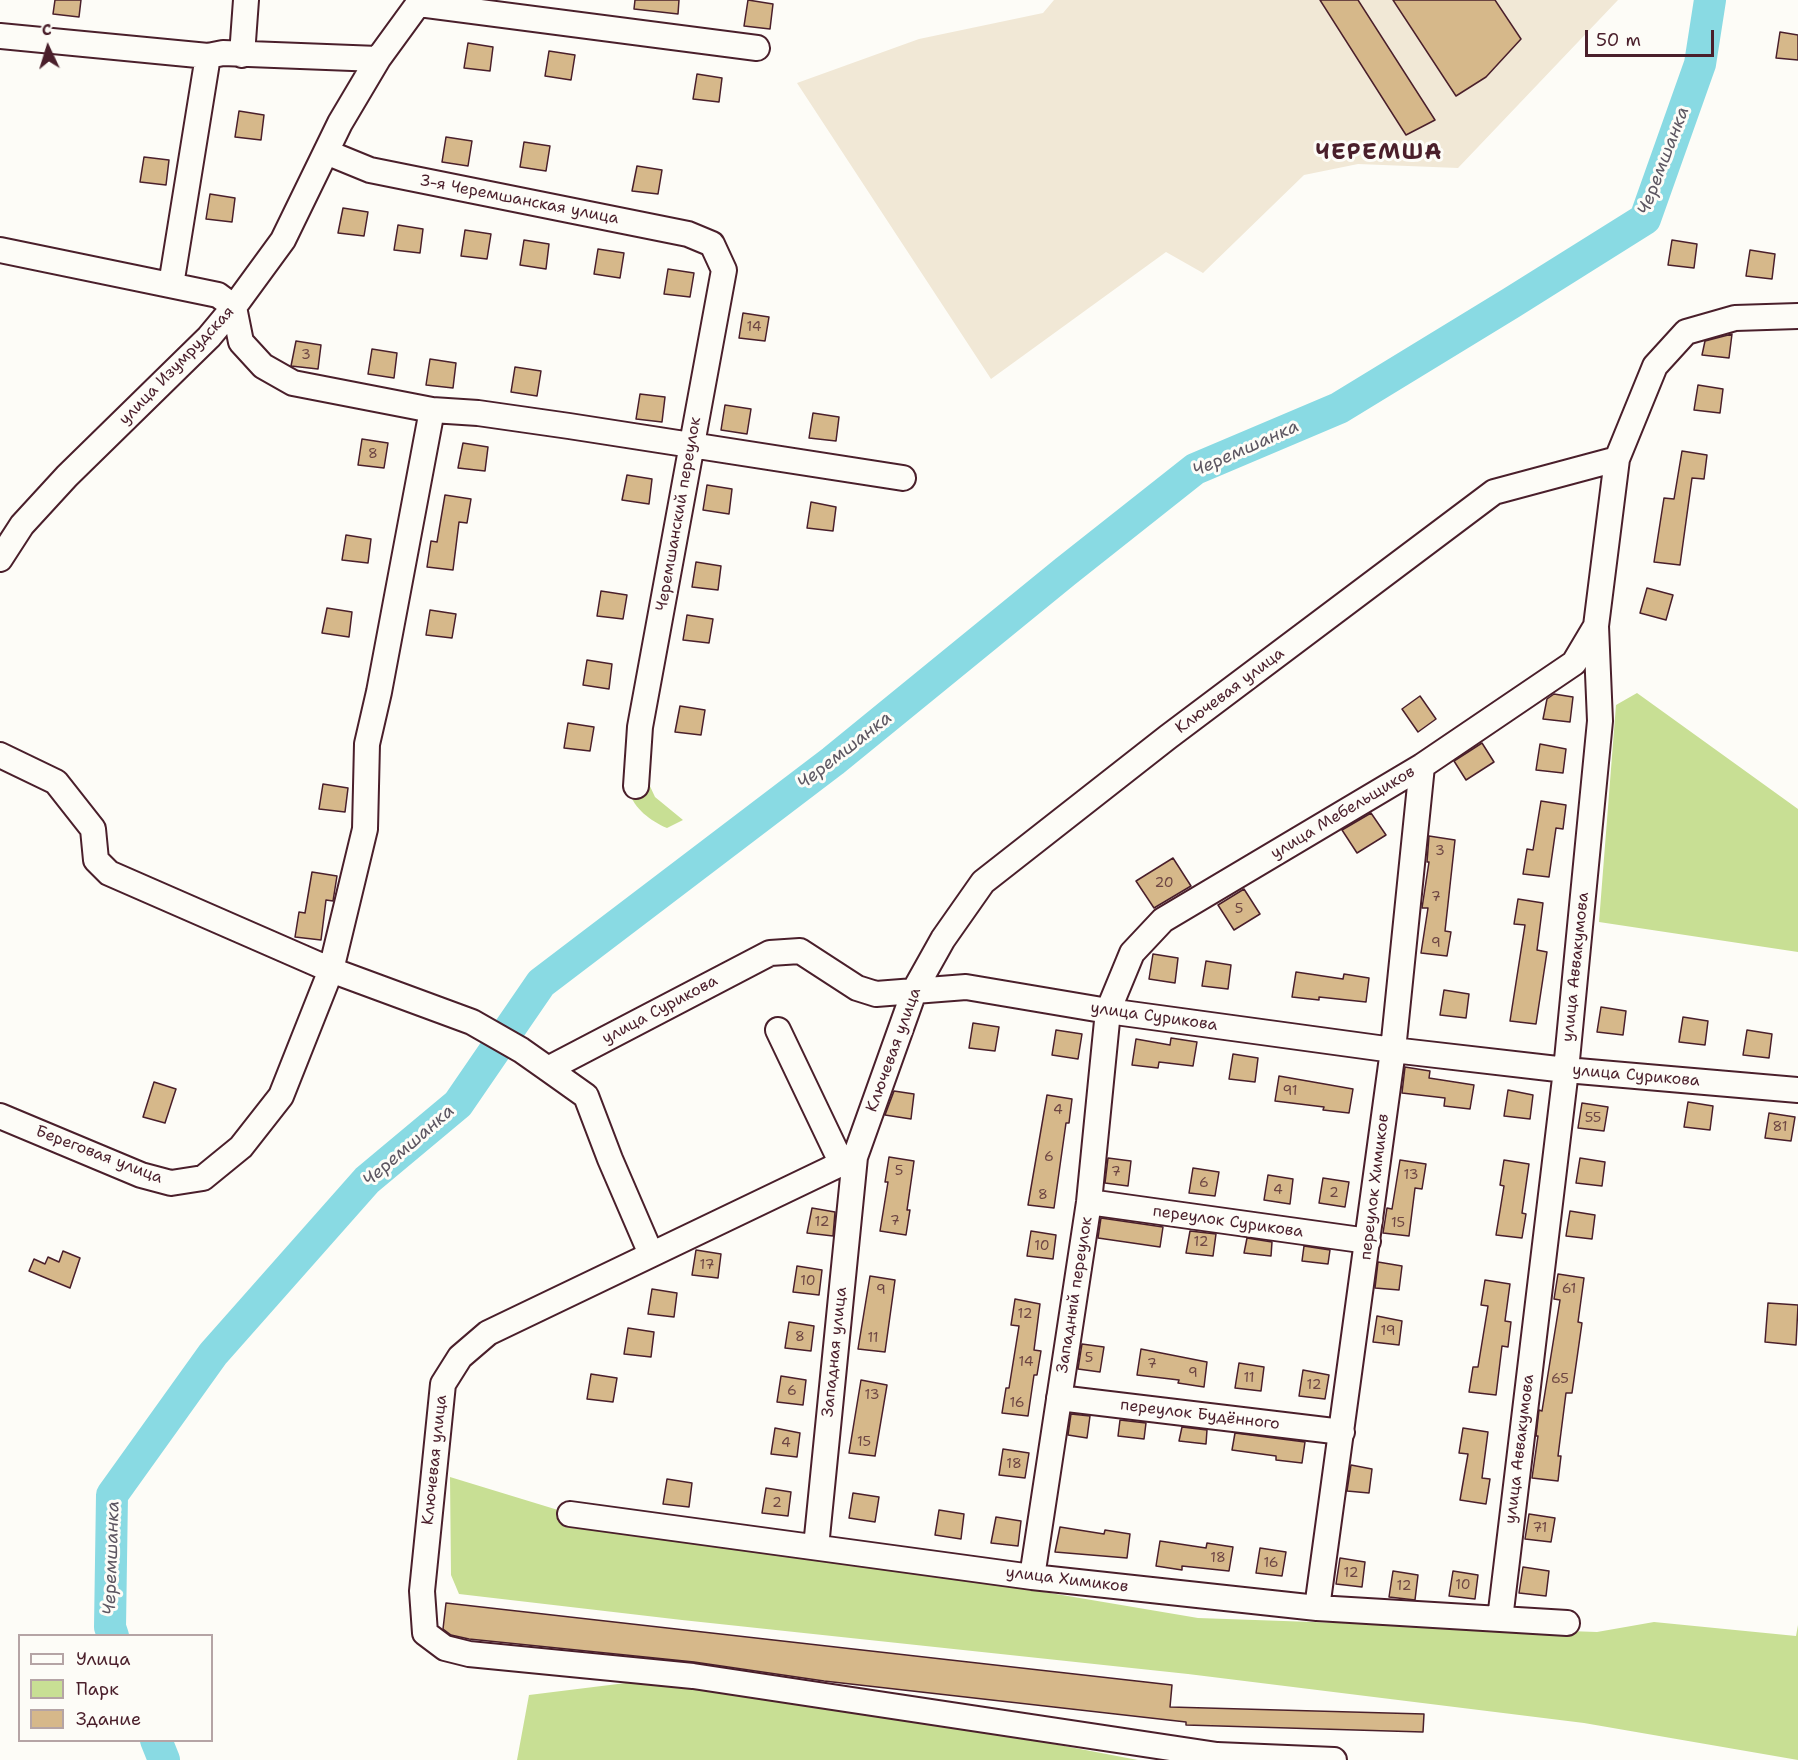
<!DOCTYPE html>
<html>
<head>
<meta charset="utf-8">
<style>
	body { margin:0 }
	#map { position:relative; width:1798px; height:1760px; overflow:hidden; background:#fdfcf7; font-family:"Shantell Sans",sans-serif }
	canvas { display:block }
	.legend { position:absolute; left:18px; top:1634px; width:195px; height:108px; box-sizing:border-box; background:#fdfcf7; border:2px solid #b5a4a5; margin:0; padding:8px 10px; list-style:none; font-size:18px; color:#4a1f2b }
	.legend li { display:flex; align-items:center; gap:12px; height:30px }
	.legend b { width:30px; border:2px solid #b5a4a5 }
	.north { position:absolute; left:18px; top:18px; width:60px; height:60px; -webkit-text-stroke:4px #fdfcf7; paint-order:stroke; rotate:356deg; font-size:16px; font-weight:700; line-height:24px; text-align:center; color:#4a1f2b }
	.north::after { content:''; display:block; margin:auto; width:21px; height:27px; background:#4a1f2b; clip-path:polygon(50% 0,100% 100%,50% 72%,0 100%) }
	.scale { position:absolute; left:1585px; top:30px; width:129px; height:27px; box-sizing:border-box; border:3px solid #4a1f2b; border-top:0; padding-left:8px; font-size:18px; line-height:21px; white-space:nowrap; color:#4a1f2b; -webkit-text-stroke:4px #fdfcf7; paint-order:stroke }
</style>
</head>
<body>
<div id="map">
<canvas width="1798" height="1760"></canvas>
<ul class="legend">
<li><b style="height:8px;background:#fdfcf7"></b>Улица</li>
<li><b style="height:16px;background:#c8df94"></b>Парк</li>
<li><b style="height:16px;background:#d6b88a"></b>Здание</li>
</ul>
<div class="north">С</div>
<div class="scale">50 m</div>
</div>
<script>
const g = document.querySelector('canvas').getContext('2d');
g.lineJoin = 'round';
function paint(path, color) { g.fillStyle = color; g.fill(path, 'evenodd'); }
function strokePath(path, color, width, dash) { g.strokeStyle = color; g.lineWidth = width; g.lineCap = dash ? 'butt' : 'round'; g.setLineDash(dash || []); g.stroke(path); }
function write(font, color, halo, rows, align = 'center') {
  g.font = font + ' "Shantell Sans",sans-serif'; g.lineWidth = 6; g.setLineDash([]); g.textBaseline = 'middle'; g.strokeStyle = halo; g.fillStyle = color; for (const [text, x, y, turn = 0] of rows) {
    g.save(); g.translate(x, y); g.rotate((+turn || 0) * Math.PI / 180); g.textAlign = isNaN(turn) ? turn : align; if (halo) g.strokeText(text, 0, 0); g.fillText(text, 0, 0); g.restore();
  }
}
paint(new Path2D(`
	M1054,0h564l-160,168 -100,-4 -54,11 -101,98 -37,-21 -175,127 -194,-296 122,-44 124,-26z`), '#f1e8d6');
paint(new Path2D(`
	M1637,693l161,116v143l-199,-30 17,-217z
	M642,769l13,28 28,23 -16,8c-16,-7 -33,-19 -38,-37z
	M450,1477l108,33 6,17 279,31 355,60 399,14 57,-10 142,14 2,-11v135l-214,-37 -396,-49 -506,-54 -223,-26 -8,-19z
	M642,1681l101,4 395,75h-621l12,-65z`), '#c8df94');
strokePath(new Path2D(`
	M113,1636l-3,-9 2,-132 101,-141 154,-174 91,-76 83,-121 292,-222 233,-190 129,-102 144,-61 172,-105 134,-84 55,-155 10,-64
	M156,1740l8,20`), '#89dae3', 32);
const building = new Path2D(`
	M55,0h26l-2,17 -26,-3z
	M635,0h44l-1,14 -44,-5z
	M748,0l25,4 -3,25 -26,-3z
	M1320,0h38l77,120 -29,15z
	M1393,0h102l26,39 -35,38 -30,19z
	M1780,32l18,3v25l-22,-2z
	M468,43l25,4 -3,24 -26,-3z
	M549,51l26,4 -4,25 -26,-4z
	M697,74l25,4 -3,24 -26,-3z
	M239,111l25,4 -3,25 -26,-3z
	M446,137l26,4 -4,25 -26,-4z
	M524,142l26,4 -4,25 -26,-4z
	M144,157l25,3 -3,25 -26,-3z
	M637,166l25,4 -4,24 -26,-3z
	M210,194l25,4 -3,24 -26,-3z
	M343,208l25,4 -4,24 -26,-3z
	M398,225l25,4 -3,24 -26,-3z
	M465,230l26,4 -4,25 -26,-3z
	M524,240l25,4 -3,25 -26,-4z
	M1672,240l25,4 -3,24 -26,-3z
	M598,249l26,4 -4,25 -26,-4z
	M1750,250l25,4 -3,25 -26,-3z
	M668,269l26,4 -4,24 -26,-3z
	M743,313l26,4 -4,24 -26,-3z
	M1732,334l-3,24 -27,-3 3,-14z
	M296,341l25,4 -3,24 -27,-3z
	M372,349l25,4 -3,25 -26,-4z
	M430,359l26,4 -3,25 -27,-3z
	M515,367l26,4 -4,25 -26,-4z
	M1698,385l25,4 -3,24 -26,-3z
	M640,394l25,3 -3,25 -26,-3z
	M725,405l26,4 -4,25 -26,-4z
	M813,413l26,4 -3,24 -27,-3z
	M362,439l26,4 -4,25 -26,-3z
	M463,443l25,4 -3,24 -27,-3z
	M1682,451l25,4 -3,24 -12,-1 -12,87 -26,-3 10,-64 10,1z
	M627,475l25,4 -3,25 -27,-4z
	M707,485l25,4 -3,25 -26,-4z
	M445,495l26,4 -4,24 -8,-1 -6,48 -26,-3 4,-26 6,1z
	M811,502l25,5 -3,24 -26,-3z
	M346,535l25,4 -3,24 -26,-3z
	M696,562l25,4 -3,24 -26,-3z
	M1647,588l26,7 -7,25 -26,-7z
	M601,591l26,4 -4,24 -26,-3z
	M327,608l25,4 -3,25 -27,-4z
	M430,610l26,4 -4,24 -26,-3z
	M687,615l26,4 -4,24 -26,-3z
	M587,660l25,4 -3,25 -26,-4z
	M1554,694l19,3 -3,25 -27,-3 4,-20z
	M1420,696l16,23 -18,13 -16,-23z
	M680,706l25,4 -4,25 -26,-3z
	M568,723l26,4 -4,24 -26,-3z
	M1482,743l12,19 -28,18 -12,-19z
	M1540,744l26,5 -3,24 -27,-3z
	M323,784l25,4 -3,24 -26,-3z
	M1541,801l25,4 -3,24 -7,-1 -7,49 -26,-3 4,-25 6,1z
	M1371,813l15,22 -29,18 -15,-23z
	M1429,836l26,4 -10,91 6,1 -4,24 -26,-3 7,-45h-6l7,-46h-2z
	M1173,858l18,28 -37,22 -18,-27z
	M312,872l25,4 -4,25 -7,-1 -5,40 -26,-3 4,-25 6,1z
	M1244,889l16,25 -26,16 -16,-25z
	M1518,899l25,4 -6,47 10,2 -11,72 -26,-3 15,-96 -11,-1z
	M1153,954l25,4 -3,25 -26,-4z
	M1206,961l25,4 -3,24 -26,-3z
	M1296,972l47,7 1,-5 25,4 -3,24 -47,-5v3l-27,-3z
	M1444,990l25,4 -3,24 -26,-3z
	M1601,1007l25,4 -3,24 -26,-3z
	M1683,1017l25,4 -3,24 -26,-3z
	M973,1023l26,4 -4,24 -26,-3z
	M1056,1030l26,4 -4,25 -26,-4z
	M1747,1030l25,4 -3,24 -26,-3z
	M1171,1038l26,4 -4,24 -34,-4 -1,6 -26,-3 4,-26 34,6z
	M1233,1054l25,4 -3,24 -26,-3z
	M1405,1067l25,4 -1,7 45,7 -4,24 -26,-3 1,-8 -43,-5z
	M1279,1076l74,13 -4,24 -26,-3 1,-3 -49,-6z
	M154,1082l22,7 -11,34 -22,-6z
	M1508,1090l25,5 -3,24 -26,-3z
	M894,1091l20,3 -3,25 -26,-4z
	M1047,1095l25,4 -3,24h-3l-12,85 -26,-3z
	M1688,1102l25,4 -3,24 -26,-3z
	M1582,1103l26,4 -4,24 -26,-3z
	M1769,1113l26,4 -4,24 -26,-3z
	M889,1157l25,4 -7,49h3l-4,25 -26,-4 8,-49h-3z
	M1108,1158l23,3 -3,25 -23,-3z
	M1580,1158l25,4 -3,24 -26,-3z
	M1400,1160l26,4 -4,25 -7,-1 -6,48 -26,-3 4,-25 5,1z
	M1504,1160l25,4 -7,49 4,1 -4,24 -26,-3 8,-49 -4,-1z
	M1193,1168l26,4 -4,24 -26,-3z
	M1268,1175l25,4 -3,25 -26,-4z
	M1323,1178l26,4 -4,25 -26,-4z
	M812,1208l23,4 -2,24 -26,-3z
	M1570,1211l25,4 -3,24 -26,-3z
	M1101,1218l62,9 -3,20 -62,-9z
	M1031,1231l25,4 -3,24 -26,-3z
	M1190,1231l26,3 -3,22 -27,-3z
	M1247,1238l25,4 -1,14 -27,-3z
	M1304,1246l26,4 -2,14 -26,-3z
	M696,1250l25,4 -3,24 -26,-3z
	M63,1251l17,7 -10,30 -41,-17 5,-12 11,5 3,-7 11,5z
	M1378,1262l24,4 -3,24 -24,-2z
	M797,1266l25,4 -3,25 -26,-3z
	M1558,1274l26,4 -6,44 4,1 -10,70h-6l-8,63h3l-3,25 -26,-3 6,-42h-2l3,-26 3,1 18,-111 -6,-1z
	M870,1276l25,4 -10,72 -27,-3z
	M1485,1280l25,4 -5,37 6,1 -3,25 -6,-1 -6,49 -27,-3 4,-25h5l10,-61 -7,-1z
	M652,1289l25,4 -3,24 -26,-3z
	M1015,1299l25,5 -6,46 7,1 -4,24h-3l-6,41 -26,-3 4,-25h3l10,-62 -8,-1z
	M1768,1303l30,2 -2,40 -31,-3z
	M1377,1316l25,5 -3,24 -26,-3z
	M789,1322l25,4 -3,25 -26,-3z
	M628,1328l26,4 -3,25 -27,-3z
	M1082,1344l22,3 -4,25 -22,-3z
	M1141,1349l66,13 -3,25 -26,-4 1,-3 -42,-5z
	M1239,1363l25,4 -3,24 -26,-3z
	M1303,1370l26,5 -4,24 -26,-3z
	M591,1374l26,4 -4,24 -26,-3z
	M781,1376l25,4 -3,25 -26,-3z
	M861,1380l26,5 -12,71 -26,-3z
	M1071,1414l19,2 -3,22 -19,-3z
	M1120,1420l26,3 -2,16 -26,-3z
	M1182,1427l25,3 -1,14 -27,-3z
	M775,1428l25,5 -3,24 -26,-3z
	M1463,1428l25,4 -6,46 8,1 -4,25 -26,-4 8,-46 -9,-1z
	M1235,1433l70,9 -3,21 -26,-3v-4l-44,-6z
	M1003,1449l26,4 -4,25 -26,-3z
	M1351,1465l21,4 -3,24 -22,-2z
	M667,1479l25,4 -3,24 -26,-3z
	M766,1488l25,4 -3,24 -26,-3z
	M853,1493l26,4 -4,25 -26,-4z
	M939,1510l25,4 -3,25 -26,-4z
	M1529,1514l26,4 -4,24 -26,-3z
	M996,1517l25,4 -3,25 -27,-3z
	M1060,1527l44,7 1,-4 25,4 -3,24 -72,-6z
	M1160,1541l46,7 1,-5 26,4 -4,24 -47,-5v4l-26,-4z
	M1260,1548l26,4 -4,24 -26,-3z
	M1340,1558l25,4 -3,25 -26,-3z
	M1523,1567l26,4 -3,25 -27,-3z
	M1393,1571l25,4 -3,25 -26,-3z
	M1453,1571l25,4 -3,24 -26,-3z
	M446,1603l726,82 -2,22 254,7 -1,18 -237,-7v-3l-362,-41 -130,-19 -225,-23 -18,-4 -8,-6z`);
paint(building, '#d6b88a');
strokePath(building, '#4a1f2b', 1.5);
const minor = new Path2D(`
	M419,4l338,44
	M0,36l208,20 15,-3 155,6
	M242,55l4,-55
	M326,152l44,18 318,64 24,10 12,26 -84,457 -4,59
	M0,250l218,45 16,12 7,35 22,24 30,17 139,27 46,3 91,13 334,52
	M171,285l37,-229
	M0,559l22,-34 45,-49 142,-139 25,-30 49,-67 57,-117 38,-64 43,-59
	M0,755l56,27 37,47 3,31 13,13 222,97 141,52 49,28 27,19 38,27 24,63 41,95
	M778,1030l64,134
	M548,1069l222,-116 30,-2 57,37 19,6 90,-7 142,24 285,39 173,20 232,20
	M0,1116l141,59 30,8 32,-5 38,-31 40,-51 50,-126 34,-141 2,-85 12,-52 53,-282
	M1089,1202l279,39
	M1059,1398l283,34
	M570,1514l462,63 285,31 250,15
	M816,1547l39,-390
	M1032,1577l57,-375 19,-191 24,-58 31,-33 259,-154 152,-103 22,-37
	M1317,1608l76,-558 29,-284
	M1500,1619l66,-549 34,-349 -4,-95 21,-167 38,-93 31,-34 49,-14 63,-2
	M1334,1760l-117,-5 -524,-79 -224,-22 -24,-6 -20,-15 -3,-42 21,-207 17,-27 28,-24 367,-176 60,-168 28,-50 40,-57 185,-145 326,-245 123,-33`);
strokePath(minor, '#4a1f2b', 28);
strokePath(minor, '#fdfcf7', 24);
write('14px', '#6d4543', null, [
	["14",754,327],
	["3",306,355],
	["8",373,454],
	["3",1440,851],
	["20",1164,883],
	["7",1436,897],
	["5",1239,909],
	["9",1436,943],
	["91",1290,1091],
	["4",1058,1110],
	["55",1593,1118],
	["81",1780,1127],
	["6",1049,1157],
	["5",899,1171],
	["7",1116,1172],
	["13",1411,1175],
	["6",1204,1183],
	["4",1278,1190],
	["2",1334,1193],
	["8",1043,1195],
	["7",895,1221],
	["12",822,1222],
	["15",1398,1223],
	["12",1201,1242],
	["10",1042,1246],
	["17",707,1265],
	["10",808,1281],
	["61",1569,1289],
	["9",881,1290],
	["12",1025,1314],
	["19",1388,1331],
	["8",800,1337],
	["11",873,1338],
	["5",1089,1358],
	["14",1026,1362],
	["7",1152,1364],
	["9",1193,1373],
	["11",1249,1378],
	["65",1560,1379],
	["12",1314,1385],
	["6",792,1391],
	["13",872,1395],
	["16",1017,1403],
	["15",864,1442],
	["4",786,1443],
	["18",1014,1464],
	["2",777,1503],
	["71",1540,1528],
	["18",1218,1558],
	["16",1271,1563],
	["12",1351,1573],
	["10",1463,1585],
	["12",1404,1586]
]);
write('16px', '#4a1f2b', '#fdfcf7', [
	["3-я Черемшанская улица",519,200,11],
	["улица Изумрудская",177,366,-46],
	["Черемшанский переулок",679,514,-80],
	["Ключевая улица",1230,691,-37],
	["улица Мебельщиков",1343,813,-31],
	["улица Аввакумова",1576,967,-84],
	["улица Сурикова",660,1010,-28],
	["улица Сурикова",1154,1017,8],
	["Ключевая улица",894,1050,-70],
	["улица Сурикова",1636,1076,5],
	["Береговая улица",99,1155,21],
	["переулок Химиков",1375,1187,-83],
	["переулок Сурикова",1228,1222,8],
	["Западный переулок",1075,1295,-81],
	["Западная улица",835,1352,-84],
	["переулок Будённого",1200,1415,7],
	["улица Аввакумова",1520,1449,-83],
	["Ключевая улица",435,1460,-84],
	["улица Химиков",1067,1580,7]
]);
write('italic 18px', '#5d5762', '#fdfcf7', [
	["Черемшанка",1664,161,-69],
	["Черемшанка",1246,449,-24],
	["Черемшанка",845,751,-38],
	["Черемшанка",409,1146,-41],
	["Черемшанка",112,1558,-88]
]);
g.letterSpacing = '1.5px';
write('bold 22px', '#4a1f2b', '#fdfcf7', [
	["ЧЕРЕМША",1379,153]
]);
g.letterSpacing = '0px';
</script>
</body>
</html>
